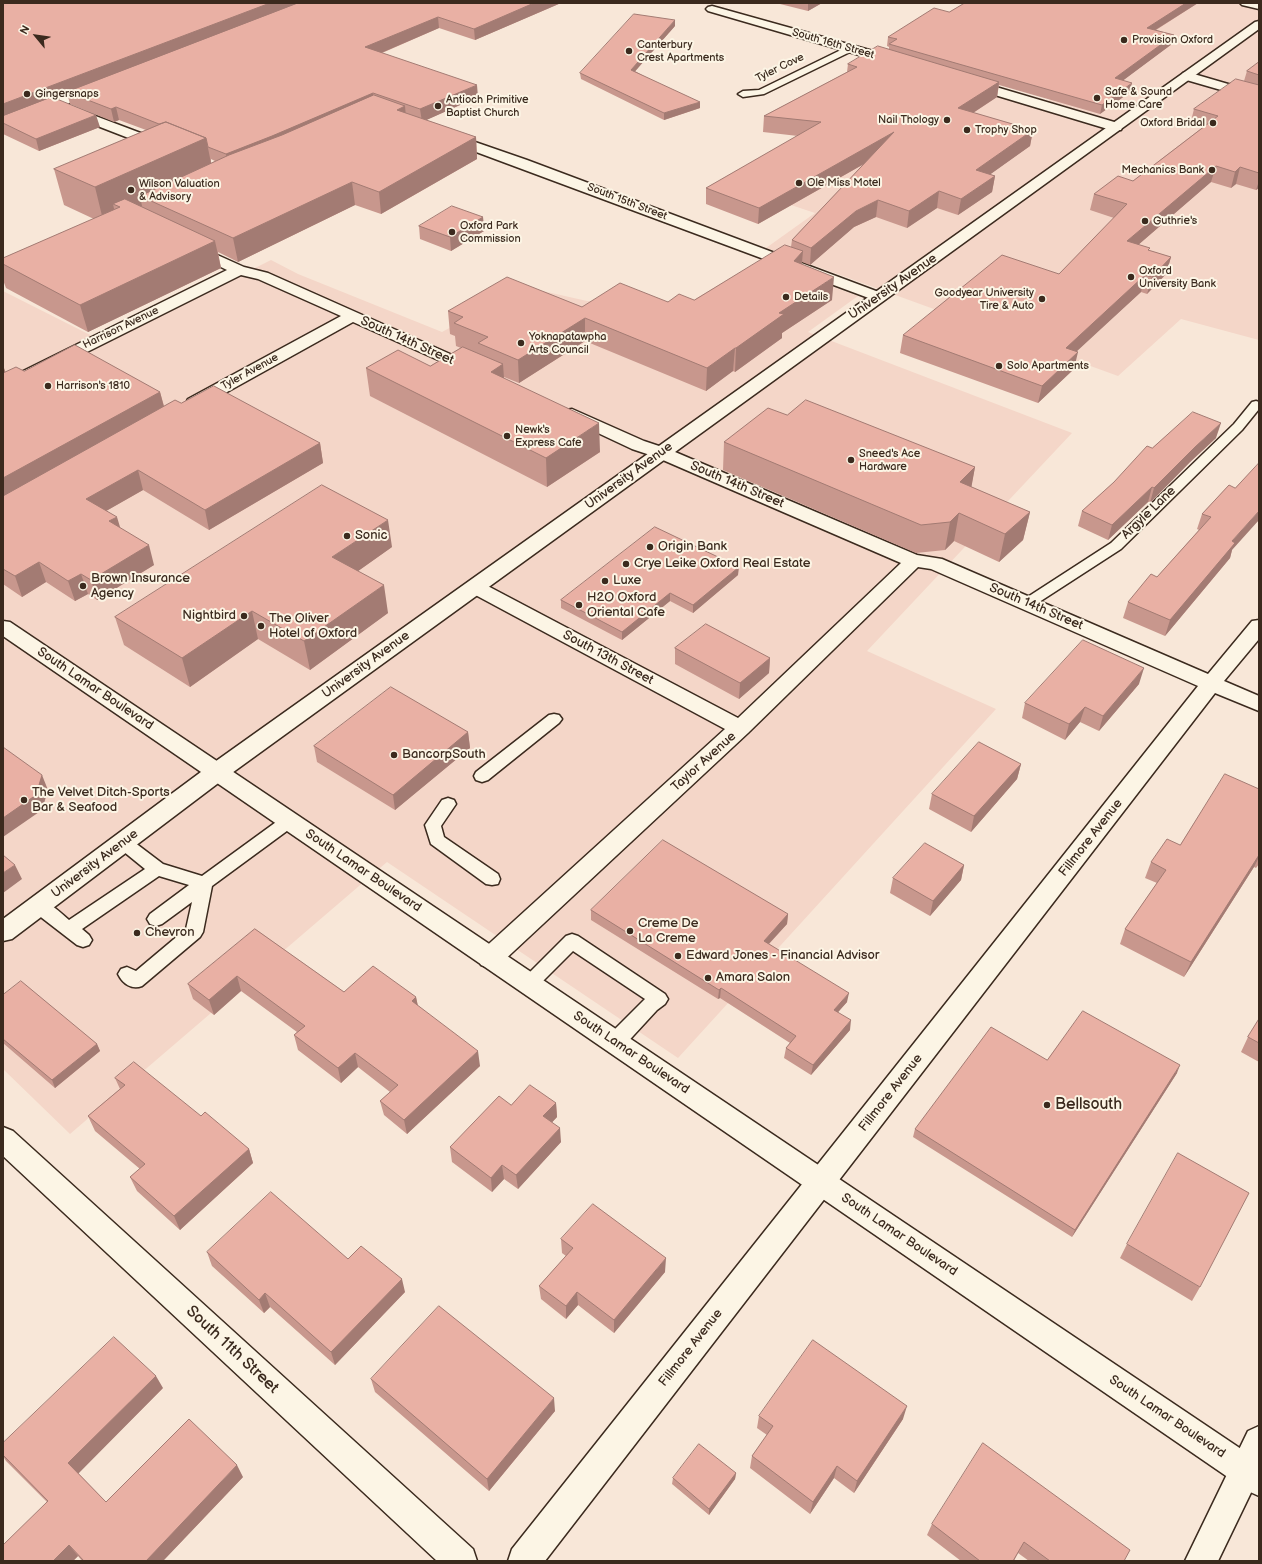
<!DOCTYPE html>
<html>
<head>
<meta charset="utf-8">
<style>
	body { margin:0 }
	#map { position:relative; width:1262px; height:1564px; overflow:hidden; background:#f8e7d8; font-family:"Balsamiq Sans",sans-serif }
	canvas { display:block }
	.frame { position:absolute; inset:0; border:4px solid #3b2a1e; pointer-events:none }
	.north { position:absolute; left:16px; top:16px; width:40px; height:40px; -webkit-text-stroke:3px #fcf5e5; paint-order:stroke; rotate:299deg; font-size:11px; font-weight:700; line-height:16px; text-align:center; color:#3b2a1e }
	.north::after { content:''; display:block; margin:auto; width:14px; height:18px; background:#3b2a1e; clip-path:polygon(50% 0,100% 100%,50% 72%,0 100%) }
</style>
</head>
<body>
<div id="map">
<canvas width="1262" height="1564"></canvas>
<div class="frame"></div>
<div class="north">N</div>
</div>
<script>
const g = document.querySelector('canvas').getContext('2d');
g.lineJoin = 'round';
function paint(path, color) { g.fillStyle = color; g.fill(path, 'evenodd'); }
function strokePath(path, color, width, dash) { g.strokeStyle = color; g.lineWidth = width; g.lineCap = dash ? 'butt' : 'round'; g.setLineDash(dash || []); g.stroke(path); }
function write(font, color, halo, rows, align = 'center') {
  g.font = font + ' "Balsamiq Sans",sans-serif'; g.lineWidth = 4; g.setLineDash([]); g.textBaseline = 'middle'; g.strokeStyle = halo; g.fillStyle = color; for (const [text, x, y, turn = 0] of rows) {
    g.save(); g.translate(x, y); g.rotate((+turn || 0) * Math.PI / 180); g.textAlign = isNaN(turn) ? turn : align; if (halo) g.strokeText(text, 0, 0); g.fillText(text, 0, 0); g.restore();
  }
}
paint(new Path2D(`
	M1171,3h88v337l-78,-21 -63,57 -352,-128 49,-35 -81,-27 232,-102 72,25z
	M271,260l27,14 144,58 44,-24 30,-23 71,16 128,6 57,-43 86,32 -50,36 264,101 -205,218 129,58 -318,349 -291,-196 -317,272 -67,-65v-778l103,52z`), '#f4d6c8');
const service = new Path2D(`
	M849,46l3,1 1,2 -1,2 -88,43 -21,3 -5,-3 5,-3 16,-1z
	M1256,401l3,1v7l-17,21 -121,119 -88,57 -5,2 -5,-2 -2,-3 2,-3 88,-57 123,-119 18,-22z
	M554,714l5,1 3,4 -3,4 -71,57 -6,2 -6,-2 -2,-4 2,-4 73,-57z
	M448,798l6,2 2,4 -15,22 3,11 54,37 2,5 -2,5 -6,1 -6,-1 -55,-40 -6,-19 17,-25z
	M289,815l6,2 2,4 -2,4 -83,61 -9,46 -3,5 -58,49c-10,4 -19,-2 -24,-12l3,-5 6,-2 9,4 50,-42 6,-27 -30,22 -6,2 -6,-2 -3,-5 3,-5 39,-29 -30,-9 -77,53 7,6 3,5 -3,5 -6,2 -6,-2 -44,-34 -3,-5 3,-5c13,-4 26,11 36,19l76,-51 -27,-22 -2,-4 2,-4 6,-2 6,2 33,25 39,12 81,-59z
	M572,934l6,2 87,58 3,5 -3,5 -8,6 -35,38 -7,2 -7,-2 -2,-6 2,-6 37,-37 -72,-48 -38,38 -6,2 -6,-2 -3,-5 3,-5 43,-43z`);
const minor = new Path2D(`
	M1240,3h19v6l-17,-4z
	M712,6l186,52 2,3 -2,3h-8l-182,-53 -2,-2 2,-2z
	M1187,72l72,21v8l-76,-22 -2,-3 2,-3z
	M969,79l152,45 1,3 -1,3h-10l-146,-44 -2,-3 2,-3z
	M97,84l4,1 2,3 -2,3 -98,37v-8z
	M69,106l98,37 2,3 -2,3h-10l-93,-36 -1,-3 1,-3z
	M449,133l78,27 357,134 3,3 -3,3 -5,2 -5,-2 -430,-160 -2,-3 2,-3z
	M193,244l51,23 24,6 209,93 2,3 -2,3 -6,2 -6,-2 -112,-50 -153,85 -6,1 -6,-1 -2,-4 2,-4 153,-83 -83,-37 -17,-4 -232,116 -6,1v-11l224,-111 -39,-19 -2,-3 2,-3z
	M572,409l72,32 24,8 249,106 25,4 266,115 44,-53 7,-1v19l-35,42 35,15v15l-44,-18 -670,868h-37l4,-12 686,-863 -267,-117 -13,-2 -170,166 -249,232 -9,3 -9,-3 -3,-7 3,-7 244,-222 -257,-138 -3,-4 3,-4 7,-2 7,2 256,135 163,-155 -245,-106 -24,-8 -66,-31 -2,-4 2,-4z
	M3,1127l10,4 460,418 4,12h-40l-434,-405z
	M1259,1426v50l-41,85h-33l63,-130z`);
const tertiary = new Path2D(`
	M3,621l7,1 1249,839v35l-11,-5 -1245,-855z`);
const secondary = new Path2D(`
	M1259,21v8l-1034,749 -213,161 -9,2v-22l206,-153 1046,-744z`);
strokePath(service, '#3b2a1e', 3);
strokePath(minor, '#3b2a1e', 3);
strokePath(tertiary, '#3b2a1e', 3);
strokePath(secondary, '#3b2a1e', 3);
paint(service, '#fcf5e5');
paint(minor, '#fcf5e5');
paint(tertiary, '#fcf5e5');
paint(secondary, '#fcf5e5');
paint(new Path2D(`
	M3,3h558l-86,37 -36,-12 -57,25 96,44 -52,23 50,17 1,22 -96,55 -26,-9 -117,57 -20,-10 3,16 -133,64 -82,-44 -3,-8v-22l91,-39 -30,-14 -10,-36 92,-39 -27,-10 -5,2 -44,-18 -3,-11 -13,5 46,29 -61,24 -36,-17zM211,159l4,2 -4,2z
	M776,3h46l-14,8z
	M965,3h233l-42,27 18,5 -2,9 -49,36 7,12 -30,22 -101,-29 -2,12 -24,16 60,17 -3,16 -40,28 5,2 -3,16 -34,23 -21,-7 -30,20 -31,-11 -22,10 -44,38 -8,-3v2l30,36 -50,33v5l-47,34 -2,-1 -27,20 -121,-50 -66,42 -15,-6v1l96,74 -53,35 -177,-91 -4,-28 64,-2 31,-18 -5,-2 -1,-10 -5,-2 -2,-23 134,-4 112,-7 97,-53 1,-7 72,-76 -106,60 -52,-20v-16l92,-52 -35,-4 1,-16 83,-44 1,-8 41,-15v-2l-2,-1 1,-9 61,-25z
	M675,26l-40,45 65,37 -36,12 -83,-41 -1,-6z
	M1259,62v126l-3,2 -20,-6 -5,4 -20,-6 -73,63 11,6 22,6 -5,17 -19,20 -6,-2 -65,59 -2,18 -36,34 -138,-50 3,-18 156,-61 55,-56 -24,-8 4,-16 39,-13 69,-53 -12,-3 4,-16 50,-28 3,-10z
	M483,217l1,14 -33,20 -31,-12 -1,-13z
	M3,365l2,7 19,-1 136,21 4,14 17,-3 139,40 3,20 -114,67 -66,-40 -37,21 14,17 34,37 -57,35 -9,-6 -13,7 -29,-19 -24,15 -19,-13z
	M787,415l188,52 -4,20 59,25 -7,28 -24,22 -45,-21 -9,9 -29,3 -193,-83 1,-28z
	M1216,438l-26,24 -40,41 -2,-1 -40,38 -30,-14 4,-15 70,-63z
	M1229,485l3,65 -2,8 -65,78 -42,-18 5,-16 29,-25 42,-47 -2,-1 5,-15z
	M392,547l-34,24 30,42 -78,57 -52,-31 -68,48 -66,-42 -9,-28z
	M738,575l-45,38 -23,-12 -48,39 -61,-32v-8z
	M675,648l95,10 -1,15 -30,26 -64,-35z
	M1139,684l-40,47 -19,-9 -15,18 -43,-22 3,-15z
	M468,732l2,16 -75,62 -78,-48 -3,-16z
	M1021,764l-4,15 -46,53 -42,-23 3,-15z
	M1259,789v75l-3,4 -2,-1 -70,110 -64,-33 5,-15 32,-46 -12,-5 6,-16 29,-17z
	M964,865l-3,15 -31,36 -40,-23 3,-15z
	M591,910l197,4 -1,10 -18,20 78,58 -9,10 12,18 -39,45 -27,-17 2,-10 4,-5 -70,-45 -2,1 -127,-79z
	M255,929l89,63 72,5 2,9 62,60 -73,68 -23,-19 -4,-14 10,-9 -32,-25 -17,16 -43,-33 -4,-15 3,-3 -56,-41 -27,24 -21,-16 -5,-15z
	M3,995l94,49 3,7 -45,37 -52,-45z
	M1259,1019v43l-18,-10 7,-15z
	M1047,1060l130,13 -105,164 -159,-100 2,-8z
	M115,1078l86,38 48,33 4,14 -73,67 -43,-39 -7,-14 10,-8 -45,-38 -7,-15 32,-27z
	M556,1103l1,14 -5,5 9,20 -43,47 -14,-10 -12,13 -40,-30 -2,-15 61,-42z
	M561,1239l104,33 -51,61 -36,-28 -12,14 -25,-20 -2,-13 27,-30 -4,-3z
	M1127,1244l73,43 -8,14 -72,-43z
	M207,1252l141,7 57,33 -70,73 -65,-58 -6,6 -52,-47z
	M371,1379l184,32 -66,80 -114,-99z
	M163,1388l-85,85 28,29 137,-25 -80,84h-81l-4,-5 -5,5 -26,-59 -41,-41 -3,-5v-1z
	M759,1416l144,3 -49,74 -20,-15 -24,36 -60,-46 2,-12 15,-21 -10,-7z
	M736,1473l-1,6 -26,36 -37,-31 1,-6z
	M932,1524l192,37h-95l-11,-8 -4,8h-53l-34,-26z`), '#c8978d');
paint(new Path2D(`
	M270,3h32l-235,89v1l-64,25v-14z
	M534,3h27l-86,37 -1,-11z
	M810,3h12l-14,8v-7z
	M1186,3h12l-54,34 3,-9z
	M438,17l1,11 -72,31 -2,-12z
	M675,20v6l-44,50v-6z
	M1174,35l-2,9 -59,44 2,-10z
	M999,82l-2,15 -41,27 2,-16z
	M1132,83l-2,9 -30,22 2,-9z
	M477,85l1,12 -56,25 -2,-13z
	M373,93l1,13 -146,60 -2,-12z
	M700,102v6l-36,12v-7z
	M405,106l2,22 -10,-18z
	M116,107l3,13 -5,2 -3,-13z
	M96,115l4,12 -61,24 -3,-12z
	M1033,130l-3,16 -56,40 2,-16z
	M894,132l-2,16 -134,76 1,-16z
	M476,137l1,22 -96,55 -2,-22z
	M206,138l7,35 -73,23 2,10 -20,10 -2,-9 -7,-3 3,14 -12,6 -9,-37z
	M1216,166l-5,16 -88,76 4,-17z
	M1240,167l-4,17 -5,4 4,-16z
	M995,176l-3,16 -34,23 3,-16z
	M1259,181v7l-3,2z
	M352,182l3,23 -117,57 -5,-24z
	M939,191l-2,17 -30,20 2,-17z
	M878,200l-2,17 -22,10 -44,38 1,-17 45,-37z
	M483,217l1,14 -33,20 -1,-14z
	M215,241l6,27 -133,64 -8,-27z
	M803,251l-2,23 -7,-13z
	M1171,257l-5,17 -19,20 5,-17z
	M1145,275l-4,17 -79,73 4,-17z
	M834,277l-2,23 -50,33v5l-47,34 1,-24 43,-35z
	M585,318v23l-66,42 -1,-23z
	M735,348l-2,23 -27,20 1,-23z
	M1078,352l-4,17 -36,34 4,-17z
	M503,364l2,29 -14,-21z
	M3,365l4,12 -4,3z
	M160,392l5,19 -162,90v-23z
	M599,423l1,29 -53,35 -1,-29z
	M1221,423l-5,15 -26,24 -40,41 4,-15 41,-41z
	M320,443l3,20 -114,67 -4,-20z
	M975,467l-5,28 -10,-13z
	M138,470l5,20 -51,29 -6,-20z
	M1152,487l-4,15 -40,38 4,-15z
	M1259,511v9l-27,30 -2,8 -65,78 5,-16 62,-79z
	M1030,512l-7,28 -24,22 6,-28z
	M959,513l-5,28 -9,9 5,-28z
	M117,517l6,20 -14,-16z
	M388,520l4,27 -55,39 -5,-29z
	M149,545l5,20 -57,35 -6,-20z
	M39,562l7,20 -24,15 -7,-21z
	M739,567l-1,8 -45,38v-8z
	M81,574l7,20 -13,7 -7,-20z
	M384,585l4,28 -78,57 -6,-29z
	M670,593v8l-48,39v-8z
	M252,611l6,28 -68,48 -8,-29z
	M770,658l-1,15 -30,26 1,-16z
	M1144,668l-5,16 -40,47 4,-15z
	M1085,707l-5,15 -15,18 4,-16z
	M468,732l2,16 -75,62 -2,-15z
	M1021,764l-4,15 -46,53 3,-16z
	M42,775l6,15 -6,20 -39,27v-19z
	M1259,855v2l-5,10 -70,110 7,-15z
	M15,865l7,14 -19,14v-20z
	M964,865l-3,15 -31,36 3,-15z
	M788,914l-1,10 -24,26 1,-9z
	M237,976l4,15 -27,24 -5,-15z
	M721,988l-1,10 -2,1 1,-9z
	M849,993l-2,9 -15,17 2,-9z
	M416,997l3,15 -7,-11z
	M851,1020l-1,10 -39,45 2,-10z
	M97,1044l3,7 -45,37 -3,-8z
	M478,1051l2,15 -73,68 -3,-14z
	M355,1053l3,14 -17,16 -3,-15z
	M1180,1065l-3,8 -105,164 3,-7z
	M556,1103l1,14 -13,14 -1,-15z
	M560,1128l1,14 -43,47 -2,-14z
	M249,1149l4,14 -73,67 -6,-14z
	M502,1165l2,14 -12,13 -1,-14z
	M666,1258l-1,14 -51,61v-13z
	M402,1279l3,13 -70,73 -4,-13z
	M577,1292l1,13 -12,14v-13z
	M265,1293l5,14 -6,6 -5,-13z
	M156,1376l7,12 -86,87 -9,-12z
	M554,1398l1,13 -66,80 -2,-12z
	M907,1406l-4,13 -49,74 3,-12z
	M237,1465l6,12 -80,84h-17z
	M837,1466l-3,12 -24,36 3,-12z
	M736,1473l-1,6 -26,36v-6z
	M69,1545l9,11 -5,5h-20z`), '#a37b73');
const building = new Path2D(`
	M3,3h267l-267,101z
	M298,3h236l-60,26 -36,-12 -73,30 112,38 -57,24 -47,-16 -101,43 -46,18 -18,-7 -2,-9 -40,-16 -7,2 -43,-17 -5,2 -44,-17z
	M965,3h221l-39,25 27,7 -59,43 17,5 -30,22 -213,-61 8,-5 -9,-2 46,-29 15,4z
	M634,14l41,6 -44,50 69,32 -36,11 -84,-40z
	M878,46l121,36 -41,26 75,22 -57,40 19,6 -34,23 -22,-8 -30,20 -31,-11 -22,11 -45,37 -19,-8 102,-108 -135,76 -53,-20 115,-66 -57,-6 93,-49 -9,-3z
	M1259,62v13l-12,-4z
	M1236,79l23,6v88l-19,-6 -5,5 -19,-6 -89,75 23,7 -2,2 23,7 -19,20 -7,-2 -79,73 12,4 -36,34 -139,-51 99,-80 57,19 68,-70 -33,-10 24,-18 15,5 85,-65 -24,-7z
	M374,95l31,11 -8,4 79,27 -97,55 -27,-10 -119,56 -93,-42 89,-41 53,-20z
	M52,97l44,18 -60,24 -33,-16v-7z
	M166,122l40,16 -111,49 -41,-18z
	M125,199l90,42 -135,64 -77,-41v-6l117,-51 -7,-3z
	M452,206l31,11 -33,20 -31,-11z
	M785,245l18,6 -9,10 40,16 -55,36 5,1 -48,34h-1l-28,20 -122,-50 -67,42 -40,-17 10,-6 -34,-14 9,-6 -15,-6 59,-34 75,30 38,-24 48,19 11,-8 15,6z
	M75,345l85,47 -157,86v-105l13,-6 8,4z
	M463,347l40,17 -12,8 108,51 -53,35 -180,-90 32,-18 32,16z
	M214,386l106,57 -115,67 -67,-40 -52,29 31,18 -8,4 40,24 -58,35 -10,-6 -13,7 -29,-19 -24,14 -12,-7v-73l172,-96 6,3z
	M806,400l169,67 -15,15 70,30 -25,22 -46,-21 -9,9 -29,3 -197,-83 44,-34 19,7z
	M1193,412l28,11 -26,24 -41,41 -2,-1 -40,38 -30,-14 32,-29 33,-36 5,2z
	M1259,463v48l-27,30 3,2 -65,77 -42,-18 23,-28 6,3 54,-60 -9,-3 27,-29 6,3z
	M322,485l66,35 -56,37 52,28 -80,56 -52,-30 -70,47 -67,-41z
	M655,527l84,40 -46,38 -23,-12 -48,39 -61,-32z
	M706,624l64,34 -30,25 -65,-35z
	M1083,640l61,28 -41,48 -18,-9 -16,17 -44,-21z
	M391,687l77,45 -75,63 -79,-49z
	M979,742l42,22 -47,52 -42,-22z
	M3,747l39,28 -6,20 -33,23z
	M1225,774l34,15v66l-68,107 -66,-33 41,-59 -15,-8 16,-23 13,6z
	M663,840l125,74 -24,27 85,52 -15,17 17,10 -38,45 -27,-17 10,-12 -75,-48 -2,2 -128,-80z
	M925,843l39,22 -31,36 -40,-23z
	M3,855l12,10 -12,8z
	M255,929l89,63 29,-26 43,31 -4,4 66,50 -74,69 -24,-19 18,-16 -43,-32 -17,15 -44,-33 11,-9 -68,-50 -28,24 -21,-16z
	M21,981l76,63 -45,36 -49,-41v-44z
	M1083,1011l97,54 -105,165 -160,-101 76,-102 56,33z
	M1259,1019v24l-11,-6z
	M134,1062l67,54 4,-4 44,37 -75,67 -44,-39 15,-13 -57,-48 37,-31 -10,-7z
	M530,1085l26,18 -13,13 17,12 -44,47 -14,-10 -11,13 -41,-31 49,-51 12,9z
	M1178,1153l71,40 -49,94 -73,-43z
	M271,1192l77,67 13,-13 41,33 -71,73 -66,-59 -6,7 -52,-48z
	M593,1204l73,54 -52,62 -37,-28 -11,14 -27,-20 34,-38 -12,-9z
	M439,1306l115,92 -67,81 -116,-100z
	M114,1337l42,39 -88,87 38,39 83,-83 48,46 -91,96h-62l-15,-16 -16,16h-50v-16l45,-44 -45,-46v-12z
	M813,1340l94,66 -50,75 -20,-15 -24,36 -61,-46 21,-30 -14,-10z
	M983,1443l147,107 -6,11h-74l-26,-19 -11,19h-33l-48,-37z
	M699,1444l37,29 -27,36 -36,-31z`);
paint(building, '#e9b0a4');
strokePath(building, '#a37b73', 1);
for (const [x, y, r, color] of [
	[1124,40,4,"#3b2a1e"],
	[629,51,4,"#3b2a1e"],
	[27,94,4,"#3b2a1e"],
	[1097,98,4,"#3b2a1e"],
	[438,106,4,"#3b2a1e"],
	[947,120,4,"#3b2a1e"],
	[1213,123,4,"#3b2a1e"],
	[967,130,4,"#3b2a1e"],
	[1212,170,4,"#3b2a1e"],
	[799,183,4,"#3b2a1e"],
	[131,190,4,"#3b2a1e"],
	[1145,221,4,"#3b2a1e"],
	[452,232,4,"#3b2a1e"],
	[1131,277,4,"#3b2a1e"],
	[786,297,4,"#3b2a1e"],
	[1042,299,4,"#3b2a1e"],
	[521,343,4,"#3b2a1e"],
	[999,366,4,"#3b2a1e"],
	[48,386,4,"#3b2a1e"],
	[507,436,4,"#3b2a1e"],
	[851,460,4,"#3b2a1e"],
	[347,536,4,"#3b2a1e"],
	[650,547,4,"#3b2a1e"],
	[626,564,4,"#3b2a1e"],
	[605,581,4,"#3b2a1e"],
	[83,586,4,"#3b2a1e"],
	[579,605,4,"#3b2a1e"],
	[244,616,4,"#3b2a1e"],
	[261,626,4,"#3b2a1e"],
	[394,755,4,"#3b2a1e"],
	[24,800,4,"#3b2a1e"],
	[630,931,4,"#3b2a1e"],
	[137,933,4,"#3b2a1e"],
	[678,956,4,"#3b2a1e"],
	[708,978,4,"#3b2a1e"],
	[1047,1105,4,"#3b2a1e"]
]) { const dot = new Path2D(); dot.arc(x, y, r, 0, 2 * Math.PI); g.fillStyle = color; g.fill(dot); strokePath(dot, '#fcf5e5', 1.5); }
write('11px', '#3b2a1e', '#fcf5e5', [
	["Provision Oxford",1132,40],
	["Canterbury",637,45],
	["Crest Apartments",637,58],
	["Safe & Sound",1105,92],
	["Home Care",1105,105],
	["Gingersnaps",35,94],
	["Antioch Primitive",446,100],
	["Baptist Church",446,113],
	["Nail Thology",939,120,"right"],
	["Oxford Bridal",1205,123,"right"],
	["Trophy Shop",975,130],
	["Mechanics Bank",1204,170,"right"],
	["Ole Miss Motel",807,183],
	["Wilson Valuation",139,184],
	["& Advisory",139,197],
	["Guthrie's",1153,221],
	["Oxford Park",460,226],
	["Commission",460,239],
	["Oxford",1139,271],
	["University Bank",1139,284],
	["Goodyear University",1034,293,"right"],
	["Tire & Auto",1034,306,"right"],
	["Details",794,297],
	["Yoknapatawpha",529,337],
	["Arts Council",529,350],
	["Solo Apartments",1007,366],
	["Harrison's 1810",56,386],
	["Newk's",515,430],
	["Express Cafe",515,443],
	["Sneed's Ace",859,454],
	["Hardware",859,467]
], 'left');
write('11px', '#3b2a1e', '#fcf5e5', [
	["South 16th Street",833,44,16],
	["Tyler Cove",780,68,-26],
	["South 15th Street",627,202,21],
	["Harrison Avenue",121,328,-26],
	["Tyler Avenue",250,372,-29]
]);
write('13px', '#3b2a1e', '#fcf5e5', [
	["University Avenue",893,287,-35],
	["South 14th Street",407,341,24],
	["University Avenue",629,476,-36],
	["South 14th Street",737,485,23],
	["Argyle Lane",1149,513,-44],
	["South 14th Street",1036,607,23],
	["South 13th Street",608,658,28],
	["University Avenue",366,665,-36],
	["South Lamar Boulevard",95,689,34],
	["Taylor Avenue",704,762,-42],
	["Fillmore Avenue",1091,838,-52],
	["University Avenue",95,864,-37],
	["South Lamar Boulevard",363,871,34],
	["South Lamar Boulevard",631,1053,34],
	["Fillmore Avenue",891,1093,-52],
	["South Lamar Boulevard",899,1235,34],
	["Fillmore Avenue",691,1348,-52],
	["South Lamar Boulevard",1167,1417,34]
]);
write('13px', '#3b2a1e', '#fcf5e5', [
	["Sonic",355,536],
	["Origin Bank",658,547],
	["Crye Leike Oxford Real Estate",634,564],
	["Brown Insurance",91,579],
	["Agency",91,594],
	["Luxe",613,581],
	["H2O Oxford",587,598],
	["Oriental Cafe",587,613],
	["Nightbird",236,616,"right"],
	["The Oliver",269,619],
	["Hotel of Oxford",269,634],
	["BancorpSouth",402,755],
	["The Velvet Ditch-Sports",32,793],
	["Bar & Seafood",32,808],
	["Creme De",638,924],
	["La Creme",638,939],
	["Chevron",145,933],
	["Edward Jones - Financial Advisor",686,956],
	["Amara Salon",716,978]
], 'left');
write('16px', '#3b2a1e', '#fcf5e5', [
	["Bellsouth",1055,1105]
], 'left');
write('16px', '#3b2a1e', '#fcf5e5', [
	["South 11th Street",232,1350,43]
]);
</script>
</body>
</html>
